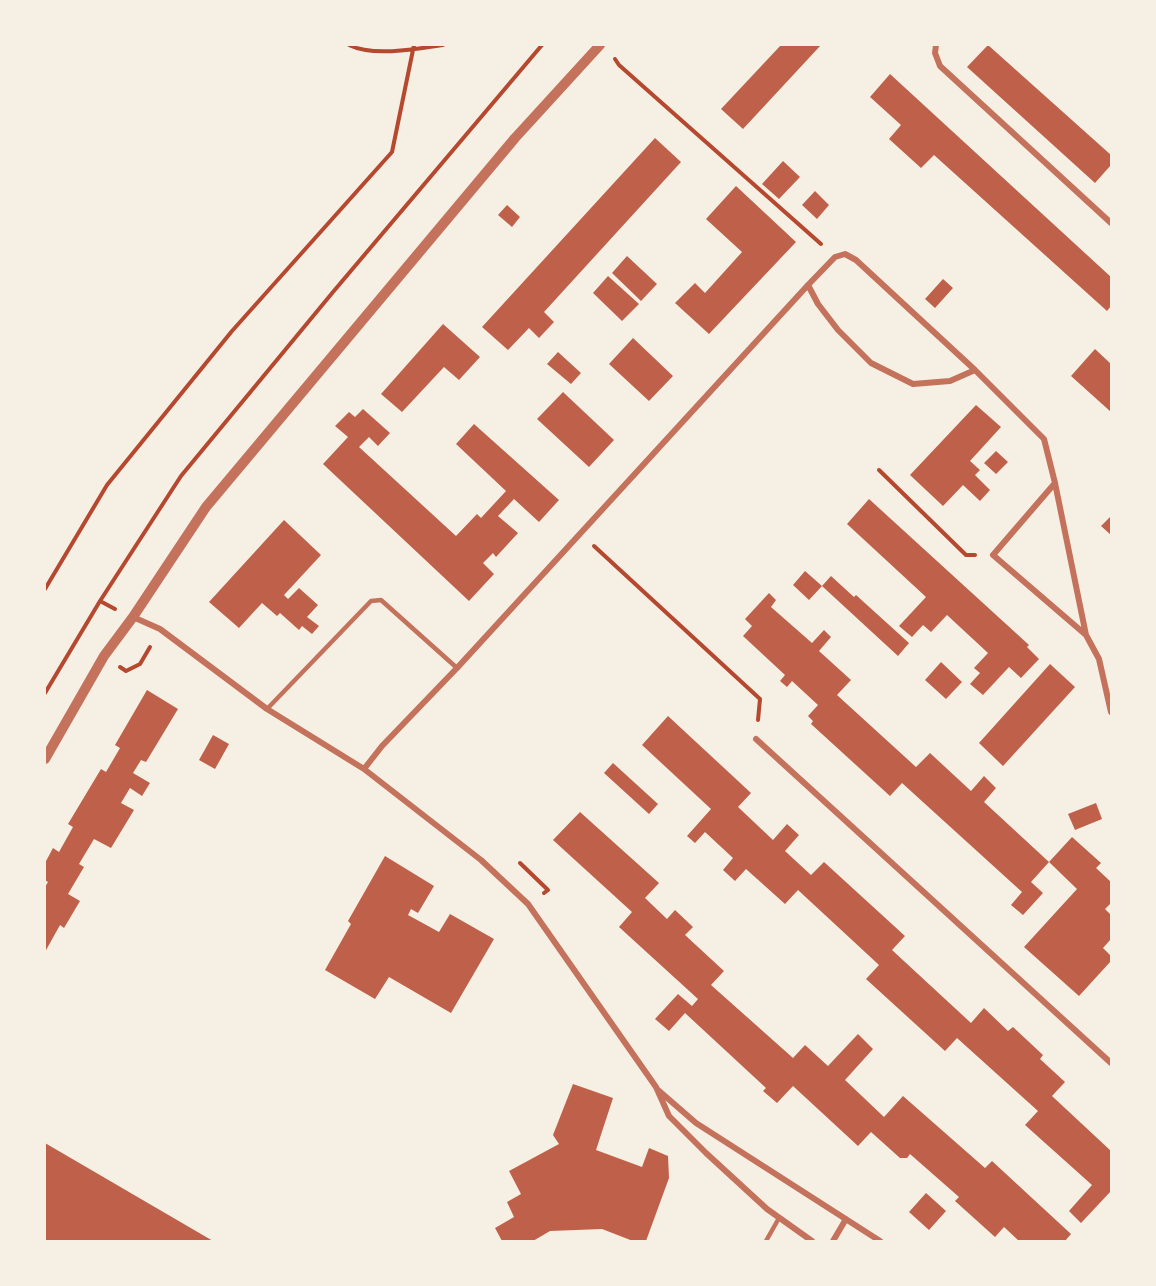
<!DOCTYPE html>
<html>
<head>
<meta charset="utf-8">
<style>
	body { margin:0 }
	#map { position:relative; width:1156px; height:1286px; overflow:hidden; background:#f6efe4; font-family:Lato,sans-serif }
	canvas { display:block }
	.frame { position:absolute; inset:0; border:46px solid #f6efe4; pointer-events:none }
</style>
</head>
<body>
<div id="map">
<canvas width="1156" height="1286"></canvas>
<div class="frame"></div>
</div>
<script>
const g = document.querySelector('canvas').getContext('2d');
g.lineJoin = 'round';
function paint(path, color) { g.fillStyle = color; g.fill(path, 'evenodd'); }
function strokePath(path, color, width, dash) { g.strokeStyle = color; g.lineWidth = width; g.lineCap = dash ? 'butt' : 'round'; g.setLineDash(dash || []); g.stroke(path); }
paint(new Path2D(`
	M781,45h40l-78,84 -22,-20z
	M988,45l123,110v10l-16,18 -128,-116z
	M890,74l221,203v29l-4,5 -173,-156 -13,13 -32,-29 12,-14 -31,-28z
	M655,138l26,24 -137,150 10,10 -15,16 -10,-10 -21,22 -26,-23z
	M783,161l17,16 -21,22 -17,-15z
	M736,186l60,56 -87,92 -34,-31 20,-20 10,10 37,-41 -36,-33z
	M815,191l14,14 -12,14 -15,-14z
	M507,205l13,12 -8,10 -14,-12z
	M627,256l30,28 -16,17 -29,-28z
	M608,276l31,28 -17,17 -29,-28z
	M943,279l10,9 -18,20 -10,-9z
	M443,324l37,33 -21,23 -15,-13 -42,45 -21,-18z
	M633,338l40,38 -24,25 -40,-37z
	M1095,349l16,15v48l-40,-36z
	M558,352l23,21 -10,11 -24,-20z
	M563,392l51,48 -25,27 -52,-48z
	M976,405l25,22 -31,34 10,9 -5,5 15,15 -10,11 -17,-16 -20,21 -33,-31z
	M363,409l27,24 -12,13 -9,-9 -10,10 97,89 21,-22 4,4 25,-27 -50,-47 18,-20 85,76 -20,22 -25,-23 -16,17 20,17 -22,24 -3,-4 -10,10 11,11 -25,27 -146,-137 25,-27 -13,-11 14,-14 6,5z
	M996,451l12,11 -12,12 -12,-11z
	M869,499l160,146 -2,2 12,12 -18,19 -12,-11 -26,28 -13,-11 10,-11 -6,-5 14,-15 -41,-38 -16,17 -8,-7 -11,12 -13,-11 27,-29 -79,-73z
	M1111,516v19l-10,-9z
	M284,520l37,35 -37,40 4,4 11,-11 19,17 -11,12 12,9 -7,8 -10,-8 -3,4 -19,-17 -3,3 -15,-13 -23,25 -30,-26z
	M805,571l17,15 9,-10 23,21 2,-2 53,48 -11,13 -76,-70 -13,14 -16,-15z
	M769,593l7,7 -5,7 41,36 12,-13 7,7 -12,14 32,29 -14,15 79,72 14,-14 41,38 13,-15 12,12 -12,14 65,60 23,-25 29,26 -5,5 15,14v21l-6,6 6,6v24l-8,9 8,8v5l-32,35 -55,-49 53,-58 -28,-27 -18,20 12,11 -20,22 -12,-10 11,-13 -120,-109 -12,13 -79,-72 2,-3 -5,-5 10,-11 -26,-24 -5,6 -7,-6 5,-6 -42,-39 9,-10 -7,-7z
	M941,662l21,20 -16,17 -21,-19z
	M1050,664l25,23 -72,79 -24,-23z
	M147,690l31,19 -32,53 -5,-2 -8,13 17,10 -8,13 -12,-8 -9,15 13,7 -23,38 -17,-9 -15,25 5,3 -16,27 12,7 -16,27 -4,-3 -15,27v-65l3,-5 -3,-2v-17l8,-15 6,4 14,-25 -5,-3 33,-55 5,3 14,-24 -5,-3z
	M668,716l83,77 -13,14 35,33 14,-16 12,11 -14,16 26,24 13,-13 81,74 -13,14 79,73 13,-15 24,23 5,-4 30,28 -3,4 25,23 -13,14 59,55v40l-30,32 -12,-12 23,-26 -67,-60 13,-14 -81,-73 -12,13 -79,-72 13,-14 -81,-75 -13,14 -39,-35 -11,12 -12,-11 10,-12 -28,-26 -10,11 -8,-7 24,-27 -69,-64z
	M213,735l16,9 -14,25 -16,-9z
	M613,763l45,41 -9,10 -45,-41z
	M1096,803l6,16 -27,11 -7,-16z
	M580,812l79,71 -14,15 22,21 8,-9 18,17 -8,8 39,36 -13,14 82,73 12,-13 23,21 30,-32 15,15 -28,31 39,37 19,-21 82,72 7,-7 79,73 -6,7h-46l-15,-14 -9,10 -40,-36 4,-4 -49,-43 -3,4h-7l-29,-26 -13,14 -65,-60 -16,17 -14,-12 3,-3 -81,-75 -16,18 -14,-12 23,-25 14,12 6,-7 -79,-72 13,-15 -79,-72z
	M385,856l49,30 -16,27 -7,-4 -3,6 31,17 11,-18 44,25 -43,74 -62,-36 -14,22 -50,-29 26,-46 -3,-3z
	M573,1084l40,14 -17,52 46,17 7,-19 19,8 1,22 -23,63h-13l-31,-12 -52,2 -17,10h-31l-7,-13 19,-11 -7,-15 14,-8 -12,-23 50,-27 -6,-9z
	M45,1143l168,98h-168z
	M926,1193l20,18 -17,19 -20,-18z`), '#bf614a');
strokePath(new Path2D(`
	M349,45c24,12 68,4 94,0
	M615,59l4,6 202,179
	M879,470l87,85h9
	M594,546l166,153 -2,21
	M45,589l62,-104 125,-154 160,-179 22,-107
	M100,601l15,8
	M120,667l6,4 14,-7 10,-17
	M45,693l55,-92 81,-125 152,-184 209,-247
	M520,863l28,27 -4,3`), '#b5482f', 4);
strokePath(new Path2D(`
	M267,709l104,-108 10,-1 76,68
	M766,1241l13,-23`), '#c5725c', 4.5);
strokePath(new Path2D(`
	M936,45l-1,8 5,13 171,157
	M808,285l10,19 20,26 33,33 42,21 37,-3 25,-11
	M1055,483l-62,72 93,80
	M133,617l27,12 107,80 97,60 117,91 47,44 128,183 13,29 37,37 61,56 45,32
	M756,739l355,324
	M364,769l18,-23 75,-78 351,-383 27,-28 10,-3 11,6 119,110 69,69 11,44 31,152 13,24 12,53
	M658,1090l38,33 184,118
	M833,1241l13,-22`), '#c5725c', 6);
strokePath(new Path2D(`
	M45,759l59,-103 29,-39 73,-110 309,-369 85,-93`), '#c5725c', 10);
</script>
</body>
</html>
